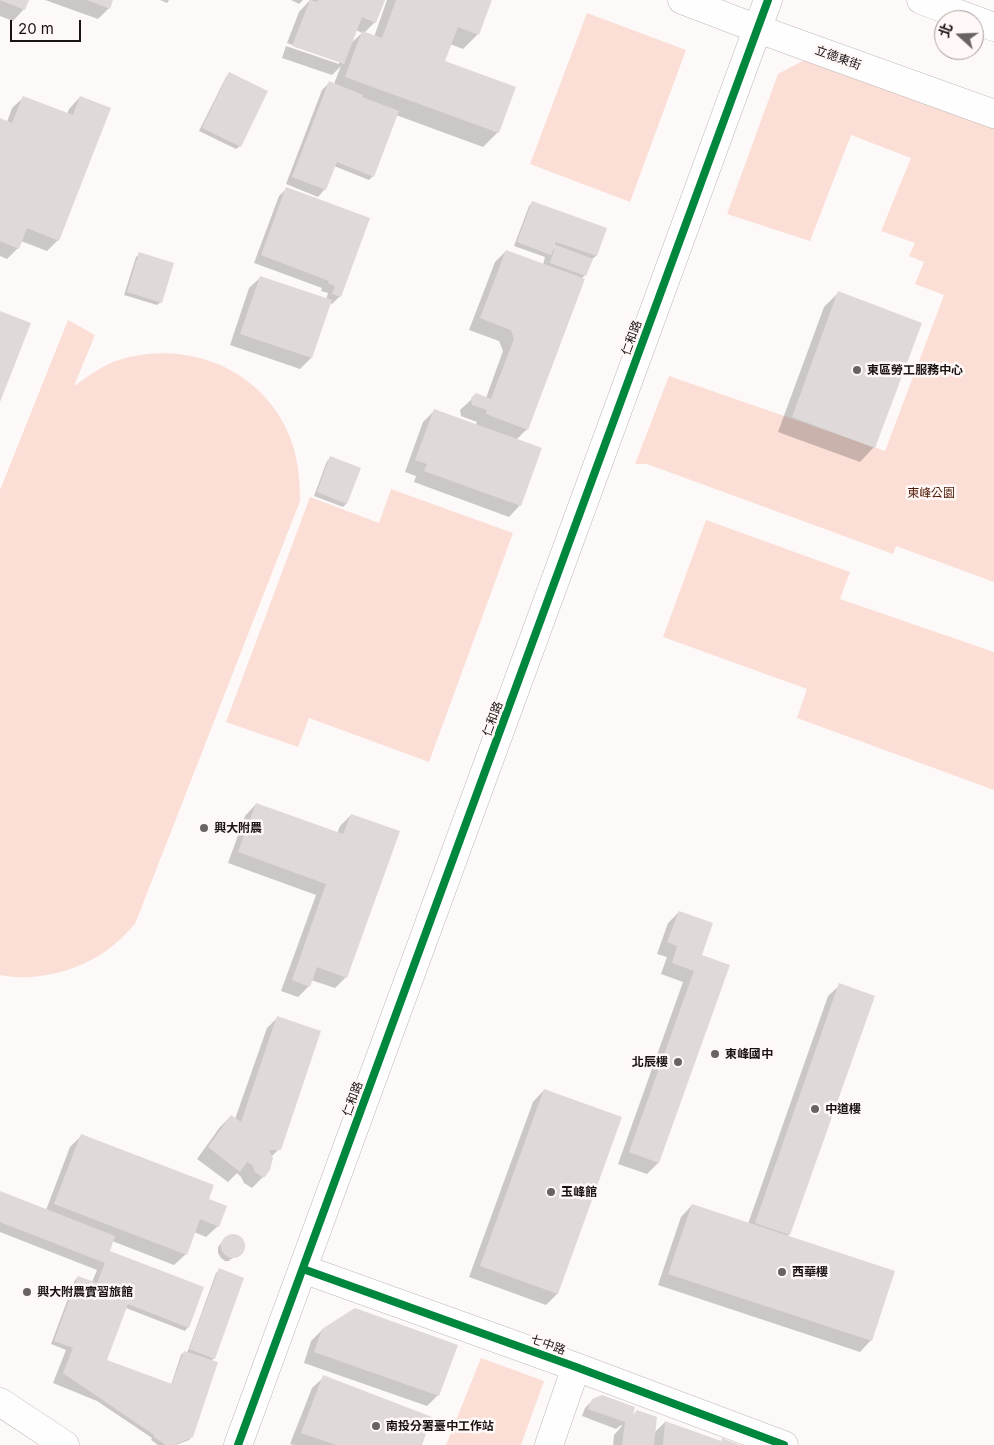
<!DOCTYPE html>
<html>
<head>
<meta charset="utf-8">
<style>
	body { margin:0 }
	#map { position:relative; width:994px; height:1445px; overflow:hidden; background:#fdf9f8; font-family:Inter,"Noto Sans TC",sans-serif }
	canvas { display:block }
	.north { position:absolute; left:934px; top:10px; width:50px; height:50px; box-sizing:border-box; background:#fff8f6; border:1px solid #a39c9b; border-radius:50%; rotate:290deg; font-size:14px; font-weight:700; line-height:20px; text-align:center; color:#191312 }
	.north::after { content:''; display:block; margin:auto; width:18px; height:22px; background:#696462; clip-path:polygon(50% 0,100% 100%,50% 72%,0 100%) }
	.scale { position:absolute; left:10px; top:20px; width:71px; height:22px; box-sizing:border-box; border:2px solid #191312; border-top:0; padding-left:6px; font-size:15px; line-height:18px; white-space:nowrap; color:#191312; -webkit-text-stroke:4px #fff8f6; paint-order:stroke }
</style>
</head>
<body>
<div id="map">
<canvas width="994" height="1445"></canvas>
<div class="north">北</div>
<div class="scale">20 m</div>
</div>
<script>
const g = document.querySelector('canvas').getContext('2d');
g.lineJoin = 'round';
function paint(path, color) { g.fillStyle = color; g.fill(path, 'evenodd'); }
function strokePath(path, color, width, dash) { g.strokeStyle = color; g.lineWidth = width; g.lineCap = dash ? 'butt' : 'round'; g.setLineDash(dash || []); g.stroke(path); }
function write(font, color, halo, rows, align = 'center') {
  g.font = font + ' Inter,"Noto Sans TC",sans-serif'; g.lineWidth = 5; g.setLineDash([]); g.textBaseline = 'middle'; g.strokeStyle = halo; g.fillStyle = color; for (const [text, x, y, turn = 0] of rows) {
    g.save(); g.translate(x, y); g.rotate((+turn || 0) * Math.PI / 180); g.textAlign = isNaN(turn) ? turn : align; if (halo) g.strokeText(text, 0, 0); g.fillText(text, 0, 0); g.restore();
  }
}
paint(new Path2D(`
	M587,13l99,37 -56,152 -100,-38z
	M810,57l184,68v457l-98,-36 -3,8 -246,-90h-12l34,-88 216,75 59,-156 -29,-11 9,-22 -15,-6 6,-13 -34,-12 30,-73 -60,-23 -41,106 -83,-27 51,-140z
	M68,320l27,15 -21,51c13,-9 25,-18 39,-24 70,-25 149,5 177,75 8,21 10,42 10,64l-165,423c-10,11 -20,21 -32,29 -29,19 -69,29 -103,22v-485z
	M391,489l122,44 -84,229 -120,-44 -11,29 -72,-25 84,-225 69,26z
	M706,520l144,52 -10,27 154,53v138l-197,-72 10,-29 -144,-52z
	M481,1358l63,23 -23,64h-75z`), '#fbdfd6');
paint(new Path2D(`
	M0,0h28l-4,9 -11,12 -13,-5z
	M45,0h67l-3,8 -11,11z
	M160,0h9l-2,3z
	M291,0h12l-4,4z
	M310,0h73l-8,22 -11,11 10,4 13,-37h103l-12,34 -15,15 -13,-5 -6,18 54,70 -15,15 -87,-32 -23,61 -4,4 -35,-14 -9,23 -7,8 -32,-13 36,-94 7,-7 5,1 7,-18 -9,9 -50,-17 4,-12 53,18v-3l-52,-18 12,-31zM356,30l6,3 -12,11z
	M229,73l11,73 -4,3 -37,-18 27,-54z
	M24,97l43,17 2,-5 11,-12 -22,143 -11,11 -26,-10 -3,7 -11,11 -7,-3v-137l7,3 5,-14z
	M286,189l82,30 -28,77 -8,8 -2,-1 -19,55 -11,11 -70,-24 19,-57 12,-11 65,23 2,-7 -7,-2 1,-3 -68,-25 25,-67z
	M532,203l74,26 -10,27 -4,3 -7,16 -4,4 -54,150 -11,11 4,65 -11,12 -95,-35 2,-6 -11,-4 18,-50 11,-11 41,15 2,-4 -16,-6 -1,-6 12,-11 14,-1 17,-47 -4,-10 -30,-11 26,-68 11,-11 37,14 2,-8 -31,-11 15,-40zM553,245l3,1 -5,6z
	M140,254l21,48 -4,3 -33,-10 12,-38z
	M838,293l36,154 -14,15 -82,-30 46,-125z
	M331,458l28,11 -13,35 -3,3 -29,-11 13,-35z
	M256,804l81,30 3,-8 11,-11 -5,162 -11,11 -24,-8 -2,6 -11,11 -17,-6 35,-96 -88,-32 17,-47z
	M679,912l21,43 28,11 -70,197 -11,11 -29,-10 65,-182 -22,-8 6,-17 -10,-3 11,-31z
	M840,985l-51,249 -2,3 84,103 -11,12 -202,-67 23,-68 11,-12 56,19 80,-228z
	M278,1017l1,132 -8,8 -8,20 -11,11 -8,-5 -3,-6 -4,-4 -9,9 -31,-23 23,-32 11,-11 4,3 32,-91z
	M544,1090l76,28 -63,176 -11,11 -77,-28 64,-175z
	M82,1135l125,65 11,26 -12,11 -12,-5 -8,22 -12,11 -62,-24 -6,15 82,71 -3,4 -59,-23 -22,52 67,25 10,-30 3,-3 3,1 29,-80 4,-3 -6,88 -3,3 -19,75 -3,4 -13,5h-18l-7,-5 1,-2 -55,-37 -44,-18 13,-33 -15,-6 24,-64 3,-3 14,5 5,-12 -97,-38v-40l46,18 24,-63z
	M230,1235h6l5,4 3,5 -1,5 -3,6 -11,5 1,1h-5l-4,-3 -3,-5v-6l7,-9z
	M322,1330l116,65 -11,11 -123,-43 7,-22z
	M324,1377l97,68h-127l-4,-1 22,-56z
	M593,1400l38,18 23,15 11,-11 55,20 2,-2 15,5h-124l1,-10 8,-9 -1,-1 -5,4 -34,-13 3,-8z`), '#0003');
paint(new Path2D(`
	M0,0h29l-4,10z
	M87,0h26l-3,9z
	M310,0l8,2v-2h67l-9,23 -14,-6 -18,47 -52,-18z
	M396,0h96l-13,35 -21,-8 -13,34 71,26 -17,46 -154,-56 17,-46 20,7z
	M229,72l39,19 -27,56 -39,-19z
	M329,81l34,14 -1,2 37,14 -25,66 -37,-15 -11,28 -34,-13z
	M23,96l50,19 7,-19 31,12 -52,133 -32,-13 -8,21 -19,-8v-123l12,5z
	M286,187l84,31 -29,79 -9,-3 3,-8 -7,-3 1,-2 -68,-26z
	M532,201l75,27 -10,28 -41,-14 -5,13 -34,-13z
	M556,245l37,14 -7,17 -36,-13z
	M506,250l79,29 -57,151 -42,-16 1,-4 -15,-5 -1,-7 5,-5 15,6 23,-60 -3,-9 -31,-12z
	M139,252l35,11 -12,40 -35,-11z
	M260,276l72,24 -20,58 -72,-24z
	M838,291l84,32 -47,125 -83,-31z
	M0,311l31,12 -31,79z
	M434,409l108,39 -21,58 -97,-35 3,-7 -12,-4z
	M330,456l31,12 -14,36 -30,-12z
	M256,803l87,31 8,-20 49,17 -53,147 -30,-11 -7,20 -18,-7 34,-96 -88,-32z
	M679,911l34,12 -11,32 28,10 -71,198 -30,-11 65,-181 -22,-8 5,-17 -10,-4z
	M839,983l36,13 -85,239 -35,-12z
	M277,1016l44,15 -40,119h-12l4,8 -3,12 -6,8 -9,-6 -3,-7 -5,-3 -7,10 -32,-25 23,-32 10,7z
	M544,1089l78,28 -64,177 -78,-28z
	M81,1134l133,51 -5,14 18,7 -8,21 -19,-8 -13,36 -133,-51z
	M0,1191l115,45 -5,15 94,36 -15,41 -61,-24 -21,56 65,24 12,-33 34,11 -25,75 -19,8h-8l-12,-8v-2l-91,-62 10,-25 -19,-7 24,-65 19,7 8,-20 -105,-41z
	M692,1204l203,67 -23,70 -204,-67z
	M221 1246a12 12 0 1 1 24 0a12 12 0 1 1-24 0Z
	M219,1268l25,10 -29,81 -26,-10z
	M355,1308l103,37 -19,51 -125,-44 8,-23z
	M323,1375l109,42 -10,28h-86l-35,-12z
	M602,1395l33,12 -2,8 4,-5 20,7 -3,28h-32l3,-23 -37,-13 4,-10z
	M665,1421l56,20 1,-3 18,7h-77z`), '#dfdad9');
const minor = new Path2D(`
	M682,0l76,29 236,85
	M921,0l73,27
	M303,1269l273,98 208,78
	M238,1445l530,-1445
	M549,1445l27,-78`);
const tertiary = new Path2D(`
	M0,1402l65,43`);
strokePath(minor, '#bdb8b7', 29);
strokePath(tertiary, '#bdb8b7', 29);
strokePath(minor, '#fffefe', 28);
strokePath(tertiary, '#fffefe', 28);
strokePath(new Path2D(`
	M303,1269l273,98 208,78
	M238,1445l530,-1445`), '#00873e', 8);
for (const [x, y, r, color] of [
	[857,370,5,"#696462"],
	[204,828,5,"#696462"],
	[715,1054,5,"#696462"],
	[678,1062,5,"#696462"],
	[815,1109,5,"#696462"],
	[551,1192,5,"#696462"],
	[782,1272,5,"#696462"],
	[27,1292,5,"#696462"],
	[376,1426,5,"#696462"]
]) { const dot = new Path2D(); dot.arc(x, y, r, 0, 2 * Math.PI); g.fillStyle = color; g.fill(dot); strokePath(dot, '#fff8f6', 2); }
write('12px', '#191312', '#fff8f6', [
	["立德東街",838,58,20],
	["仁和路",632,338,-70],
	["仁和路",493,719,-70],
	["仁和路",353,1099,-70],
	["七中路",548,1345,20]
]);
write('bold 12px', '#191312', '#fff8f6', [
	["東區勞工服務中心",867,370],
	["興大附農",214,828],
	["東峰國中",725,1054],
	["北辰樓",668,1062,"right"],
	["中道樓",825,1109],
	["玉峰館",561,1192],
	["西華樓",792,1272],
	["興大附農實習旅館",37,1292],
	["南投分署臺中工作站",386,1426]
], 'left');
write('12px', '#511a06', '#fff8f6', [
	["東峰公園",931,493]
]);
</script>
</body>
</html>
